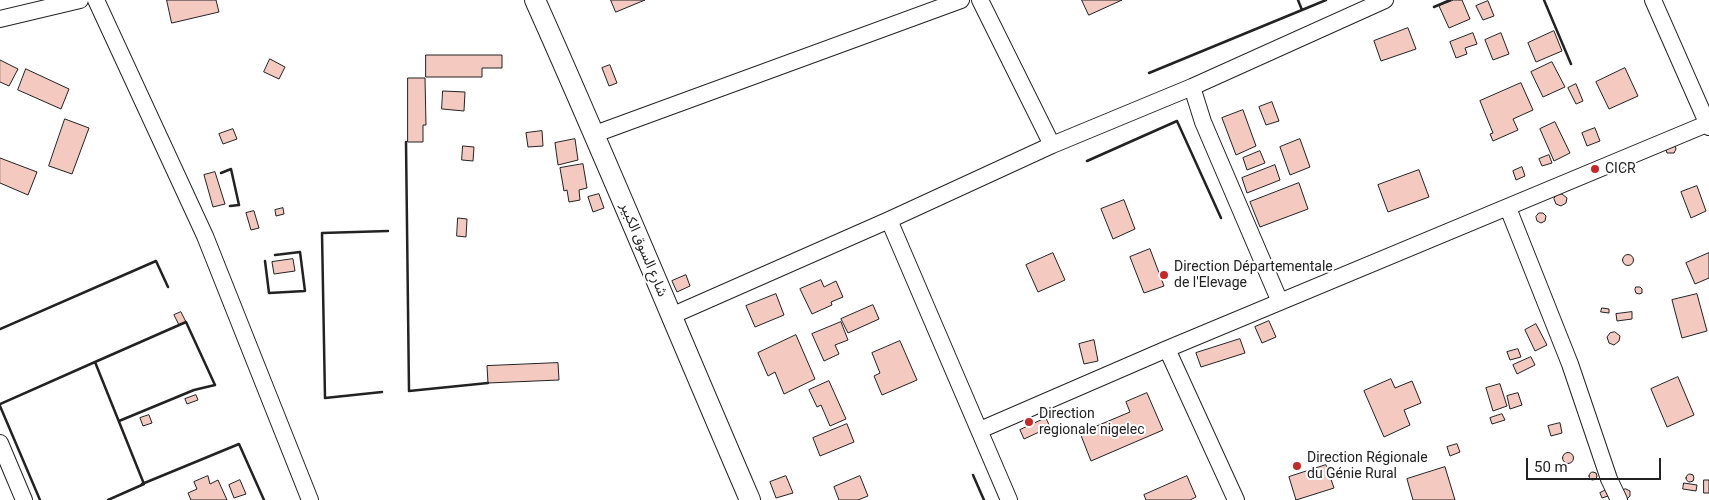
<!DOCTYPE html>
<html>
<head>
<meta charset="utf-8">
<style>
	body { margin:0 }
	#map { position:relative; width:1709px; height:500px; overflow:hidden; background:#fff; font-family:Roboto,sans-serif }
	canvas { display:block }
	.scale { position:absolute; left:1526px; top:458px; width:135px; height:22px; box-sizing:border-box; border:2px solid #222; border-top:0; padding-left:6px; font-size:15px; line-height:18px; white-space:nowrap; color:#222; -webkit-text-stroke:4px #fff; paint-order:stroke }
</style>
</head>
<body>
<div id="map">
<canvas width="1709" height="500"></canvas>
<div class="scale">50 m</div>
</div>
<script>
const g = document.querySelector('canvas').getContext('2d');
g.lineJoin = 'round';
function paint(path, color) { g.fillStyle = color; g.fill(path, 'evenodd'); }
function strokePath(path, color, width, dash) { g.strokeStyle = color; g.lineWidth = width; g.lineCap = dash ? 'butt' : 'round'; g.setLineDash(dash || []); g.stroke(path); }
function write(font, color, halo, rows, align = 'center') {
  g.font = font + ' Roboto,"Noto Sans Arabic",sans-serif'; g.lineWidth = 4; g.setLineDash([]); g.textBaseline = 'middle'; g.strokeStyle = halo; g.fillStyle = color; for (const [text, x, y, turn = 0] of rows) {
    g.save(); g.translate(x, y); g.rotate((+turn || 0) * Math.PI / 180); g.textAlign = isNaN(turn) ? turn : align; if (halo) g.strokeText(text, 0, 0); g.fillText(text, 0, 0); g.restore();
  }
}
const building = new Path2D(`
	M167,0h49l3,12 -47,11z
	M611,0h34l-29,12z
	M1082,0h40l-33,15z
	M1454,0h8l8,19 -21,9 -10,-22z
	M1488,1l6,15 -11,4 -7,-14z
	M1408,28l8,21 -35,12 -7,-20z
	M1554,31l8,20 -26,11 -8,-19z
	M1473,33l4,11 -12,4 2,6 -11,4 -6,-16z
	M1501,33l8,21 -16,6 -8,-20z
	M426,55h76v13h-20v9h-56z
	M270,59l15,8 -6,12 -15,-7z
	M0,60l18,9 -9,17 -9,-4z
	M1552,62l13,25 -22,10 -12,-25z
	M610,65l7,18 -8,3 -7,-18z
	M1625,68l13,28 -29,13 -13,-27z
	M26,69l43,20 -8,20 -43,-19z
	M408,78h17l1,47h-3v17h-15z
	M1521,83l12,27 -20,9 5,11 -25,11 -3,-7 3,-1 -13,-32z
	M1576,84l7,17 -7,3 -8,-16z
	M443,91l22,1 -1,19 -22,-2z
	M1272,102l7,19 -13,4 -7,-18z
	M1243,110l13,36 -20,9 -14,-37z
	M65,119l24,9 -17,46 -23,-8z
	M1555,122l15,31 -16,8 -14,-32z
	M1595,128l5,13 -13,5 -5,-13z
	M233,129l4,10 -14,5 -4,-10z
	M542,131l1,15 -15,1 -2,-14z
	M575,139l3,21 -20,5 -3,-22z
	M1300,139l10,28 -20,8 -10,-28z
	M1675,145l1,4 -2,4h-7l-2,-7z
	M463,146l11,1 -1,14 -11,-1z
	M1260,151l5,12 -18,7 -4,-12z
	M1549,155l3,8 -10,3 -3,-7z
	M0,158l37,14 -9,23 -28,-12z
	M583,164l4,24 -8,2 1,10 -11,2 -2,-12 -3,1 -4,-23z
	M1275,165l5,15 -33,13 -5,-15z
	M1522,167l3,9 -9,4 -3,-9z
	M1419,170l10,27 -41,15 -10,-27z
	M215,172l10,32 -12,3 -9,-32z
	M1299,183l9,26 -48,18 -10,-25z
	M1697,186l9,25 -15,7 -10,-26z
	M599,194l5,14 -11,4 -5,-15z
	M1557,194h5l5,4 -1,5 -5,3 -5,-2 -2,-5z
	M1124,200l11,29 -22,10 -12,-30z
	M283,208l1,6 -8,2 -1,-6z
	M254,211l5,17 -8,2 -5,-17z
	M1539,213h4l3,3 -1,5 -4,2 -4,-2 -1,-4z
	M458,218l9,1 -1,18 -9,-1z
	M1150,249l14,37 -20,7 -14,-36z
	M1053,253l12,27 -27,12 -12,-27z
	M1709,253v25l-14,6 -9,-21z
	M1622.5 260a5.5 5.5 0 1 1 11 0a5.5 5.5 0 1 1-11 0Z
	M293,259l2,12 -21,3 -2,-12z
	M686,275l4,11 -13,6 -5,-11z
	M821,280l3,7 12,-6 7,16 -12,5 1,3 -20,9 -12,-25z
	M1636,287h4l2,2v4l-3,1 -3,-1 -1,-3z
	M776,294l8,21 -29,12 -9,-21z
	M1697,294l10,37 -25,7 -10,-38z
	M873,305l6,14 -31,14 -7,-14z
	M1602,308l7,1v4l-8,-1z
	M181,312l5,10 -7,3 -5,-10z
	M1632,312v7l-15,2 -1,-7z
	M1269,321l7,16 -14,6 -7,-16z
	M841,322l7,18 -13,5 4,9 -15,7 -12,-27z
	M1536,324l11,21 -12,6 -10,-21z
	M1615,332l5,4 -1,5 -5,4 -5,-2 -2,-6 3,-4z
	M796,335l19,44 -31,15 -9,-22 -7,4 -10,-23z
	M1240,339l5,14 -44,14 -5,-14z
	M1094,340l4,21 -14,3 -5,-20z
	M900,341l17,39 -35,15 -8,-19 6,-3 -8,-20z
	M1518,349l3,8 -11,3 -3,-8z
	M1531,357l4,8 -18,9 -4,-9z
	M558,363l1,17 -71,3 -1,-17z
	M1678,377l16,38 -27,12 -16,-38z
	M1391,379l4,9 17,-7 9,22 -17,7 6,15 -26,12 -20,-46z
	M829,381l17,38 -16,7 -9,-21 -4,2 -8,-17z
	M1500,384l7,22 -14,5 -7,-23z
	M1147,393l16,37 -72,31 -11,-28 50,-21 -4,-10z
	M1518,393l4,12 -12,4 -3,-13z
	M196,395l2,5 -11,4 -2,-5z
	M1502,414l3,6 -13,4 -2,-6z
	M149,415l3,8 -9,3 -3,-8z
	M1046,418l4,9 -26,12 -4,-9z
	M1560,423l2,10 -11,3 -3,-10z
	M847,424l7,18 -34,14 -7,-18z
	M1457,444l3,8 -10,4 -3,-9z
	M1562.5 458a5.5 5.5 0 1 1 11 0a5.5 5.5 0 1 1-11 0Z
	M1541 468a4 4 0 1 1 8 0a4 4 0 1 1-8 0Z
	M1326,465l8,23 -38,12 -7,-23z
	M1445,467l10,33h-42l-6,-21z
	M1589 476a4 4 0 1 1 8 0a4 4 0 1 1-8 0Z
	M1686 478a4 4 0 1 1 8 0a4 4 0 1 1-8 0Z
	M208,476l2,8 8,-4 9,20h-36l-3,-7 9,-4 -3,-7z
	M786,476l7,17 -17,5 -6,-16z
	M860,476l8,20 -10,4h-19l-5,-13z
	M1187,476l9,21 -6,3h-44l-2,-5z
	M240,480l6,14 -12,4 -5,-13z
	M1704,480h5v13h-5z
	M1684,483l13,2 -1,6 -13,-2z
	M1626,489l4,2v5l-3,3 -4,-1 -1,-8z
	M1606,490l2,6 -6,2 -2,-5z`);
paint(building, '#f3c9c0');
strokePath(building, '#222', 1);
const minor = new Path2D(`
	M96,0l109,236 105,264
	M980,0l72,145
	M1653,0l56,127
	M0,19l80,-19
	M1192,87l11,35 77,180
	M595,134l366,-134
	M1508,208l62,156 39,115 10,21
	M889,220l120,280
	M671,316l218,-96 163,-75 140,-58 193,-87
	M1167,349l69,151
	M980,430l187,-81 542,-226
	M0,443l24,57`);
const tertiary = new Path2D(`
	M535,0c74,165 143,333 215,500`);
strokePath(minor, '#222', 18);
strokePath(tertiary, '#222', 22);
strokePath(minor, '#fff', 16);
strokePath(tertiary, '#fff', 20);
strokePath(new Path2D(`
	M1298,0l4,10 24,-10
	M1544,0l27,64
	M1434,7l16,-7
	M1149,73l153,-63
	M406,142l3,249 79,-8
	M1087,161l90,-40 44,97
	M221,173l10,-4 8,36 -9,1
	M265,261l4,32 36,-2 -5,-39 -25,3
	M0,329l156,-68 12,26
	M95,362l91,-40 29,63 -21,5 -75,31
	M382,392l-57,6 -3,-165 66,-2
	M0,404l95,-42 49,122 -36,16
	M0,406l40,94
	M973,475l11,25
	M142,484l97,-40 25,56`), '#222', 2.5);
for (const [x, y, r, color] of [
	[1595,169,5,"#c62828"],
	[1164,275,5,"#c62828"],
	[1029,422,5,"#c62828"],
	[1297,466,5,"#c62828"]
]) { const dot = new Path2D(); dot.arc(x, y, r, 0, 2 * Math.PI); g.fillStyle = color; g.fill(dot); strokePath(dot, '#fff', 2); }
write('14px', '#222', '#fff', [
	["CICR",1605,169],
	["Direction Départementale",1174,267],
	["de l'Elevage",1174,283],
	["Direction",1039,414],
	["regionale nigelec",1039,430],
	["Direction Régionale",1307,458],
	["du Génie Rural",1307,474]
], 'left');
write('14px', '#222', '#fff', [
	["شارع السوق الكبير",643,250,67]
]);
</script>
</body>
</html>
